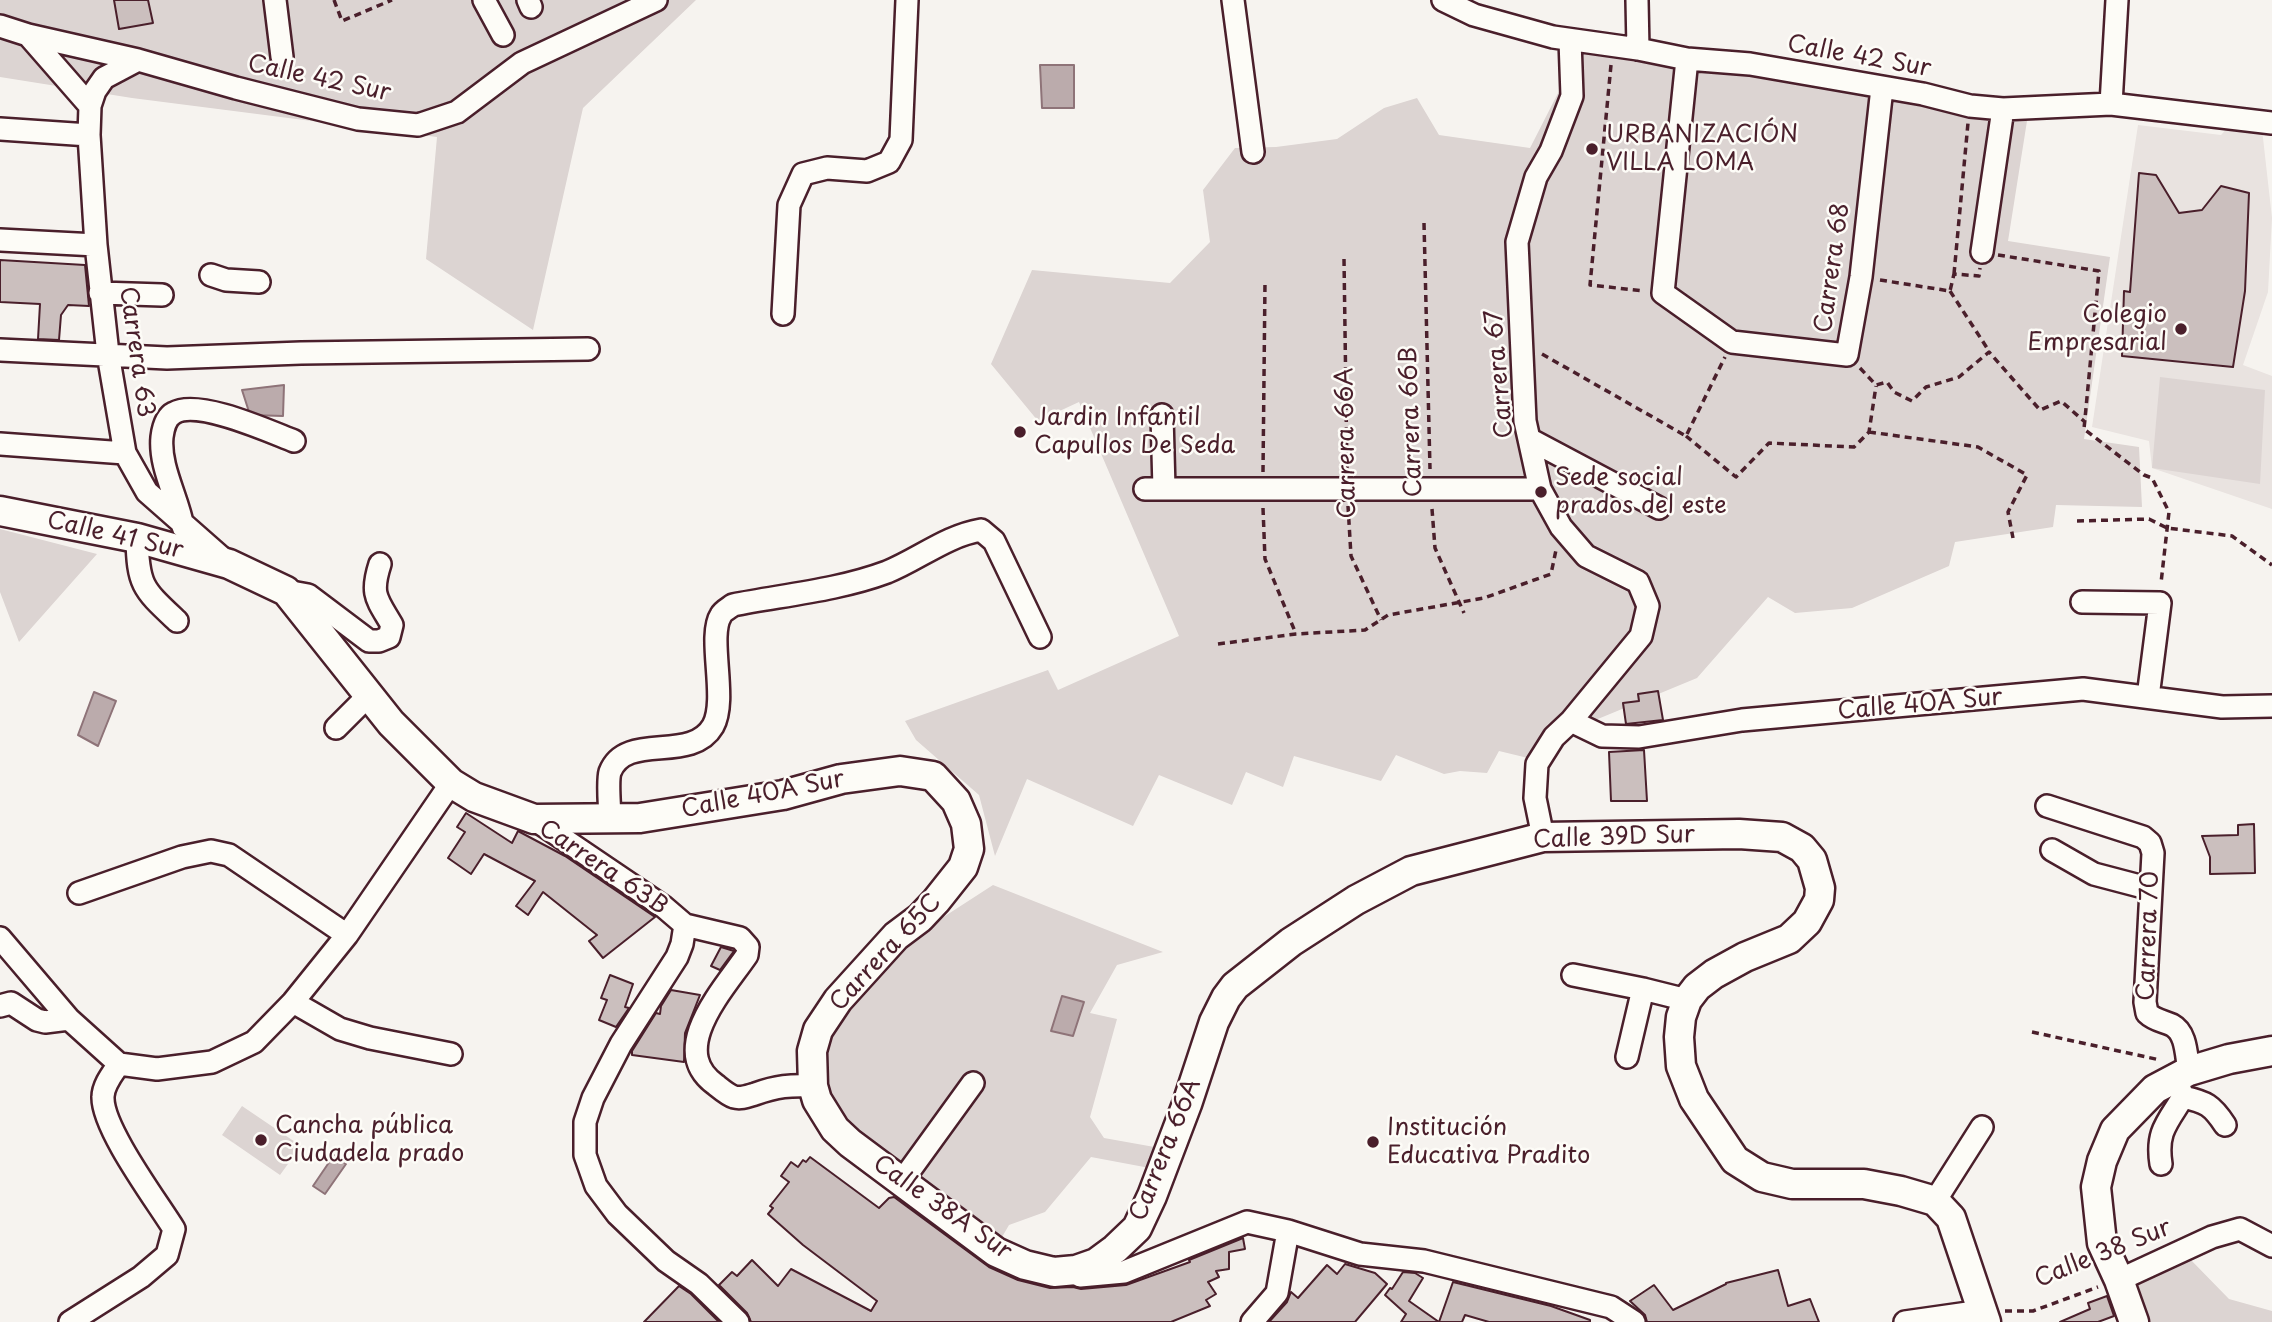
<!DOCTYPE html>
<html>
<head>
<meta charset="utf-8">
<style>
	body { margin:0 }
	canvas { display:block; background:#f6f3ef }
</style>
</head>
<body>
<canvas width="2272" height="1322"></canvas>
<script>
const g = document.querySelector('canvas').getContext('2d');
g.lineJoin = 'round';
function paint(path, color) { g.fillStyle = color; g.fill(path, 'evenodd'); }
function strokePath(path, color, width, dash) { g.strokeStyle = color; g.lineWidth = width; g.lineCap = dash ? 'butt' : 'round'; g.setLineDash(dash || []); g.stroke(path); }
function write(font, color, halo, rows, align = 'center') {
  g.font = font + ' "Playpen Sans",sans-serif'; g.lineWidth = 5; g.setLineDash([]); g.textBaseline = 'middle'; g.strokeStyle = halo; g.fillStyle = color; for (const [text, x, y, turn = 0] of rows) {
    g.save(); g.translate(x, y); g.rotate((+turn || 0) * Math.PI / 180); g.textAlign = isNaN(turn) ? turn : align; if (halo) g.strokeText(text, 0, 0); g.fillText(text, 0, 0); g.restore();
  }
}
paint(new Path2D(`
	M2231,124l31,5 10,89 -4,74 -25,73 29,11v133l-120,-41 -3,-27 -57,-14 46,-302 83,10z`), '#e9e3e0');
paint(new Path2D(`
	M0,0h696l-113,108 -50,222 -107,-71 11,-122 -305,-39 -132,-21z
	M1580,50l150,22 297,49 -19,120 102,16 -26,182 55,8 3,60 -86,-2 -3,22 -98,15 -6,24 -97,42 -57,5 -27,-16 -71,81 -162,67 -7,13 -29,-7 -12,22 -27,-2 -16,3 -48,-19 -15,26 -87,-25 -11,31 -37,-15 -14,33 -73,-30 -26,51 -106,-47 -32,77 -16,-61 -63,-55 -11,-19 143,-51 10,20 121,-54 -100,-234 -41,19 -47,-57 41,-94 138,13 40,-41 -7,-52 32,-42 41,-1 61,-8 47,-31 33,-10 22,37 91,13z
	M2160,377l105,13 -5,94 -108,-16z
	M0,529l97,25 -78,88 -19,-50z
	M993,885l170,67 -46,13 -27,48 27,6 -27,98 14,21 56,10 -5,21 -64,-12 -46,55 -36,13 -11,19 -91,-70 -75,-66 -12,-51 27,-58 61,-59z
	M242,1106l59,40 -21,29 -58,-40z
	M2190,1259l39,40 43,12v11h-125l-16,-40z`), '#dcd4d2');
const water = new Path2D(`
	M1040,65h34v43h-32z
	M284,385l-1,31 -33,-1 -8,-25z
	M94,692l22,9 -18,45 -20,-11z
	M1062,996l22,6 -11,34 -22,-5z
	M334,1155l12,9 -21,30 -12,-8z`);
paint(water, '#bbabac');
strokePath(water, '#8e7378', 2);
const building = new Path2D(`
	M114,0h34l5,23 -34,6z
	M2139,173l17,2 23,38 23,-3 19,-24 28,7 -4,98 -12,76 -111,-11 2,-65 6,1z
	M0,260l85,5 4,41 -21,-1 -7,10 -2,25 -21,-1 2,-35 -40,-2z
	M1658,691l5,29 -37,4 -3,-21 16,-2 -1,-7z
	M1644,750l3,51h-36l-2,-49z
	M466,813l46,30 6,-12 47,25 90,61 -52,41 -14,-17 8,-6 -54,-43 -15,23 -12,-9 19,-25 -51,-27 -13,20 -23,-16 17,-26 -8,-5z
	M2254,824l1,49 -45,1v-17l-8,-21 36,-1v-10z
	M721,947l13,4 -14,19 -9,-4z
	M610,975l23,9 -8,23 4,1 -13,19 -17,-7 8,-20 -6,-2z
	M671,990l29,5 -15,38 -1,29 -52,-7v-4l24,-38 4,1 1,-8z
	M810,1157l69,51 10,-10 5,-1 95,70 29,13 32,8 23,-1 8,2 45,-4 64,-23 -1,-2 54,-22 2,11 -16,3v17l-13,2 3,6 -11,5 8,12 -10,6 4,6 -39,16h-420l-4,-9 -28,-28 13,-13 5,4 15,-16 26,26 13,-17 80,42 6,-10 -74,-56 -35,-31 5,-6 -3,-2 19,-24 -8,-6 10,-14 7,5 5,-7 3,2z
	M1345,1264l30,9 12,11 -32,38h-86l18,-20 4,-10 7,6 29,-33 10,9z
	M1778,1270l10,36 22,-7 9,23h-172l-2,-7 -15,-14 24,-16 19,25 53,-26v-1z
	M1403,1272l12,1 8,5 -14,23 30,21 14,-40 98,24 39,14v2h-101l-24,-7 -3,7h-61l5,-8 -21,-19 5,-7 2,1z
	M679,1286l12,8 28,28h-75z
	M2107,1296l7,20 -16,6h-38l30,-13 -2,-6z`);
paint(building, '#cbbfbe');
strokePath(building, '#4a1f2b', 2);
const minor = new Path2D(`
	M275,0l7,57
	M484,0l19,35
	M528,0l3,7
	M1233,0l20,152
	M1443,0l31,15 79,22 85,12 49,10 63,5 173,30 47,12 33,3 108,-5 161,19
	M1637,0l1,49
	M0,26l28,9 110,25 98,28 122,31 60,6 39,-13 65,-49 134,-63
	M28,35l62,71
	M1687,59l-24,234 69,49 115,13 14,-78 21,-189
	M138,60l-34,18 -9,13 -5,15 -1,29 7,110 12,109 17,99 22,39 75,66
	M2111,104l6,-104
	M0,129l89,6
	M0,240l96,5
	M1982,252l21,-143
	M211,275l15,5 33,2
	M100,293l62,2
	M783,314l6,-109 14,-31 24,-6 40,3 22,-9 12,-22 6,-140
	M0,350l167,8 134,-5 287,-4
	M1162,415l2,74
	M1531,440l128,68
	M0,444l125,9
	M1145,489h395
	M183,527c-5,-29 -24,-60 -21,-90 1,-8 4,-20 12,-24 24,-14 94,18 120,28
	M137,538c1,48 6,51 40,83
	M286,591l22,4 61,46h10l10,-4 3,-12c-15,-26 -22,-30 -12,-61
	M2082,602l78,1 -12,94
	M1571,721l31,15 37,1 103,-17 341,-31 139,18 50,-1
	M336,728l32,-32
	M2047,806l96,31 7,6 3,10 -8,149 2,11c7,7 16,8 25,12 15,8 14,31 17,46
	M534,819l130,88 21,18 55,13 8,9 -1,8c-23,34 -81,95 -31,130 5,4 12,10 18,12 7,2 14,-1 21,-3 22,-8 35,-9 58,-8
	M610,820c0,-12 -3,-38 0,-48 16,-41 81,-8 103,-46 15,-27 -6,-89 8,-111 2,-4 8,-7 12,-10 51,-10 106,-15 154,-33 32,-13 59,-36 94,-42l13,11 46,96
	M1543,837l-8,-39 2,-34 17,-27 17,-16 70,-85 7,-30 -10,-24 -52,-26 -25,-29 -21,-38 -15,-68 -8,-179 19,-65 15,-26 21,-55 -2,-56
	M2052,850l42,24 57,15
	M79,893l103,-36 29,-6 18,4 118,80
	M685,925l-3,19 -5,13 -56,87 -28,54 -8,24v33l11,31 21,28 49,47 33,23 39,38
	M0,938l69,81 50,45
	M1573,975l70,14 44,11
	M293,1002l47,27 30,9 81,16
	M0,1006l11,-3 26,17 8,2 24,-3
	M1627,1057l16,-68
	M119,1064l38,5 55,-7 42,-20 39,-40 54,-67 104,-152
	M2183,1097c23,5 29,8 42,28
	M2161,1164c-5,-32 6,-41 22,-67l-7,-19
	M902,1181l71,-98
	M1935,1201l47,-74
	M1080,1276l44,-4 123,-50 41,9 72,23 64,7 187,46 23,15
	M2119,1280l93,-43 28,-8 32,17
	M70,1322l71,-45 26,-22 7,-26c-18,-29 -72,-101 -71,-132 0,-12 10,-24 16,-33
	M1252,1322l25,-29 11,-62
	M1905,1322l77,-11`);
const major = new Path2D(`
	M0,511l137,27 92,26 57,27 105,132 60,60 23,14 60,22 106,-1 143,-23 58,-16 59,-8 33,5 23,25 10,23 3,25 -6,18 -27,34 -16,17 -24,18 -58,64 -20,30 -6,21 1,35 4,14 18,29 15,14 146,109 29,13 29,7 22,-2 20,-7 19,-14 22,-21 15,-32 35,-92 27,-82 12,-24 9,-12 56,-44 65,-42 55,-29 132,-34 196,-3 43,3 20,11 10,12 8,28 -1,12 -12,22 -18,17 -44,18 -31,17 -17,13 -10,13 -6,17 -2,20 2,29 13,33 41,61 27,17 30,7h72l37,7 34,10 16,17 35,104
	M2134,1322l-15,-42 -17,-37 -6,-56 6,-26 13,-31 40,-41 34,-18 40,-12 43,-8`);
strokePath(minor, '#4a1f2b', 26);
strokePath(major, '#4a1f2b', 33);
strokePath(new Path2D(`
	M334,0l8,21 50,-21
	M1611,65l-21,220 54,6
	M1424,223l6,246
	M1998,255l101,16 -15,158 60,46 8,3 17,34 -8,71
	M1344,259l3,212
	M1954,274l14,-151
	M1880,280l70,11 4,-17 25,2 1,-8
	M1950,291l39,60
	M1542,354l144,82 39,-79
	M1860,368l16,17 11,-3 7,10 18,9 14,-14 33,-10 30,-25 51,58 21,-9 24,21
	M1869,432l109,15 49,28 -19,37 5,26
	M1686,436l50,41 33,-34 85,4 15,-15 7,-46
	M1263,472l2,-190
	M1348,506l3,50 30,64
	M1263,508l2,51 31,75
	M1432,509l3,39 29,65
	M2077,521l72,-2 18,9 65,8 40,29
	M1218,644l78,-10 69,-4 23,-15 96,-17 67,-24 5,-24
	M2032,1032l128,28
	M2005,1311h28l65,-24`), '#4a1f2b', 3.5, [7, 5]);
strokePath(minor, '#fdfcf7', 21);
strokePath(major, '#fdfcf7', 28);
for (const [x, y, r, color] of [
	[1592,149,7,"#4a1f2b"],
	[2181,329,7,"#4a1f2b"],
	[1020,432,7,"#4a1f2b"],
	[1541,492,7,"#4a1f2b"],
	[261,1140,7,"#4a1f2b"],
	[1373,1142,7,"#4a1f2b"]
]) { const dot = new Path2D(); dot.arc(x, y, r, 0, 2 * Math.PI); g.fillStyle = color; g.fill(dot); strokePath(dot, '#fdfcf7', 2.5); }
write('24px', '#4a1f2b', '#fdfcf7', [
	["Calle 42 Sur",1859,57,10],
	["Calle 42 Sur",319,79,12],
	["Carrera 68",1833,268,-82],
	["Carrera 63",136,352,82],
	["Carrera 67",1500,374,-95],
	["Carrera 66B",1412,422,-92],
	["Carrera 66A",1347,443,-91],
	["Calle 41 Sur",115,536,13],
	["Calle 40A Sur",1920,705,-5],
	["Calle 40A Sur",763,795,-11],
	["Calle 39D Sur",1614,838,-2],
	["Carrera 63B",603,868,34],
	["Carrera 70",2149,936,-88],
	["Carrera 65C",886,953,-47],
	["Carrera 66A",1166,1150,-68],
	["Calle 38A Sur",942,1208,35],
	["Calle 38 Sur",2103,1254,-22]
]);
write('24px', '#4a1f2b', '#fdfcf7', [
	["URBANIZACIÓN",1606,135],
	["VILLA LOMA",1606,163],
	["Colegio",2167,315,"right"],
	["Empresarial",2167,343,"right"],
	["Jardin Infantil",1034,418],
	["Capullos De Seda",1034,446],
	["Sede social",1555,478],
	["prados del este",1555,506],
	["Cancha pública",275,1126],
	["Ciudadela prado",275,1154],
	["Institución",1387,1128],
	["Educativa Pradito",1387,1156]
], 'left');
</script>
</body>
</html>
